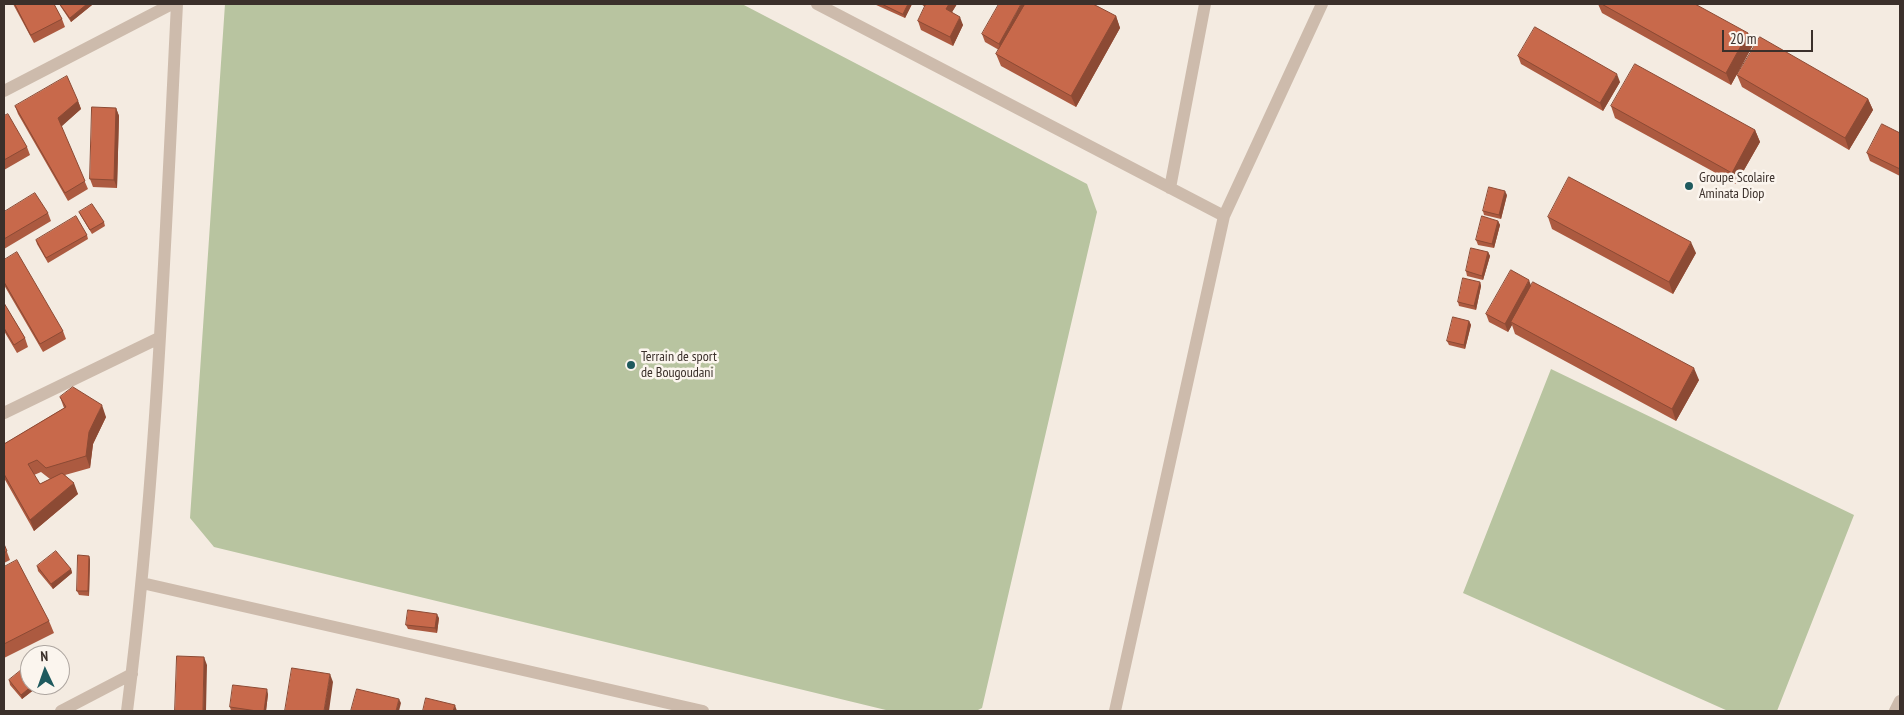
<!DOCTYPE html>
<html>
<head>
<meta charset="utf-8">
<style>
	body { margin:0 }
	#map { position:relative; width:1904px; height:715px; overflow:hidden; background:#f4ebe1; font-family:"PT Sans Narrow",sans-serif }
	canvas { display:block }
	.frame { position:absolute; inset:0; border:5px solid #3b302b; pointer-events:none }
	.north { position:absolute; left:20px; top:645px; width:50px; height:50px; box-sizing:border-box; background:#fbf5ee; border:1px solid #aea6a0; border-radius:50%; rotate:357deg; font-size:14px; font-weight:700; line-height:20px; text-align:center; color:#3b302b }
	.north::after { content:''; display:block; margin:auto; width:18px; height:22px; background:#1f5a5e; clip-path:polygon(50% 0,100% 100%,50% 72%,0 100%) }
	.scale { position:absolute; left:1722px; top:30px; width:91px; height:22px; box-sizing:border-box; border:2px solid #3b302b; border-top:0; padding-left:6px; font-size:15px; line-height:18px; white-space:nowrap; color:#3b302b; -webkit-text-stroke:4px #fbf5ee; paint-order:stroke }
</style>
</head>
<body>
<div id="map">
<canvas width="1904" height="715"></canvas>
<div class="frame"></div>
<div class="north">N</div>
<div class="scale">20 m</div>
</div>
<script>
const g = document.querySelector('canvas').getContext('2d');
g.lineJoin = 'round';
function paint(path, color) { g.fillStyle = color; g.fill(path, 'evenodd'); }
function strokePath(path, color, width, dash) { g.strokeStyle = color; g.lineWidth = width; g.lineCap = dash ? 'butt' : 'round'; g.setLineDash(dash || []); g.stroke(path); }
function write(font, color, halo, rows, align = 'center') {
  g.font = font + ' "PT Sans Narrow",sans-serif'; g.lineWidth = 5; g.setLineDash([]); g.textBaseline = 'middle'; g.strokeStyle = halo; g.fillStyle = color; for (const [text, x, y, turn = 0] of rows) {
    g.save(); g.translate(x, y); g.rotate((+turn || 0) * Math.PI / 180); g.textAlign = isNaN(turn) ? turn : align; if (halo) g.strokeText(text, 0, 0); g.fillText(text, 0, 0); g.restore();
  }
}
paint(new Path2D(`
	M225,4h517l345,180 10,28 -115,496 -6,3h-86l-676,-164 -24,-29z
	M1551,369l303,146 -77,196h-49l-265,-118z`), '#b8c4a0');
strokePath(new Path2D(`
	M817,4l407,212
	M4,91l168,-87
	M1170,188l35,-184
	M4,413l155,-75
	M142,583l561,128
	M61,711l71,-37
	M127,711c30,-234 38,-471 50,-707
	M1115,711l109,-495 98,-212
	M1895,711l5,-10`), '#cdbbac', 12);
paint(new Path2D(`
	M13,4h41l8,15 3,8 -31,16z
	M59,4h33v1l-21,17z
	M874,4h38l-7,14z
	M921,4h36l-5,8 11,13 -10,21 -32,-16 -3,-9 7,-14z
	M1598,4h97l58,41 -22,40 -129,-72z
	M1116,16l4,12 -44,79 -75,-41 -5,-12 3,-4 -14,-8 -3,-8z
	M1518,56l102,26 -17,29 -82,-47z
	M1737,75l131,24 5,11 -24,40 -107,-63z
	M78,101l3,8 -20,17 27,63 -20,12 -50,-87 -3,-8z
	M1611,106l144,24 5,12 -24,42 -121,-66z
	M116,108l3,8 -2,72 -24,-1 -3,-8z
	M4,116l23,31 3,8 -26,15z
	M1900,133v43l-30,-15 -3,-8z
	M1507,195l-6,24 -17,-4 -1,-4z
	M4,212l44,1 3,8 -47,28z
	M79,212l25,10 1,4 -13,8 -11,-18z
	M1548,217l148,36 -23,41 -121,-65z
	M1498,221l2,4 -6,23 -16,-3 -2,-5z
	M87,235l1,4 -40,24 -11,-19 -1,-4z
	M1488,252l2,4 -7,24 -16,-4 -1,-5z
	M4,260l59,71 3,8 -23,13 -39,-67z
	M1480,282l1,4 -5,24 -17,-4 -1,-4z
	M1531,285l168,95 -23,41 -161,-87 -3,-9 -4,7 -19,-10 -3,-8z
	M4,303l21,35 3,9 -11,6 -13,-22z
	M1469,321l2,4 -6,24 -16,-4 -2,-4z
	M60,397l46,20 -13,27 -3,24 -25,7 13,19 -44,37 -30,-53v-34l60,-36zM41,472l9,7 -10,5 -6,-9z
	M4,544l6,16 -6,3z
	M89,556l1,4 -1,36 -10,-1 -2,-4z
	M37,566l34,3 1,4 -19,16 -15,-18z
	M4,567l45,54 5,12 -50,25z
	M439,618l-2,15 -29,-4 -2,-4z
	M9,680l21,5h10l-18,14 -12,-14z
	M268,694l-2,17h-35l-1,-4z`), '#ac5a40');
paint(new Path2D(`
	M87,4h5v1l-21,17 -1,-4z
	M908,4h4l-7,14 -2,-4z
	M949,4h8l-8,13 -3,-8z
	M1021,4h8l-27,48 -3,-8z
	M1116,16l4,12 -44,79 -5,-11z
	M960,17l3,8 -10,21 -3,-9z
	M1748,33l5,12 -22,40 -5,-12z
	M1617,74l3,8 -17,29 -3,-8z
	M1868,99l5,11 -24,40 -4,-12z
	M78,101l3,8 -20,18 -3,-9z
	M116,108l3,8 -2,72 -3,-8z
	M1755,130l5,12 -24,42 -4,-11z
	M1505,191l2,4 -6,24 -2,-4z
	M1498,221l2,4 -6,23 -2,-4z
	M1691,242l5,11 -23,41 -4,-12z
	M1488,252l2,4 -7,24 -1,-4z
	M1529,280l3,8 -21,34 1,3 -4,7 -3,-8z
	M1480,282l1,4 -5,24 -2,-4z
	M1469,321l2,4 -6,24 -1,-4z
	M1694,368l5,12 -23,41 -4,-12z
	M102,405l4,12 -13,27 -3,24 -4,-12 3,-24z
	M74,483l4,11 -44,37 -4,-11z
	M89,556l1,4 -1,36 -1,-5z
	M71,569l1,4 -19,16 -2,-5z
	M437,614l2,4 -2,15 -2,-5z
	M204,657l3,8 -1,46h-3z
	M330,674l3,8 -4,29h-5z
	M33,685h7l-18,14 -1,-4z
	M267,689l1,5 -2,17h-2z
	M399,699l2,4 -2,8h-3z
	M455,705l2,6h-4z`), '#8c4a34');
const building = new Path2D(`
	M15,4h39l8,15 -31,16z
	M60,4h27l-17,14z
	M882,4h26l-5,10z
	M926,4h23l-3,5 14,8 -10,20 -32,-16z
	M999,4h22l-22,40 -17,-10z
	M1025,4h68l23,12 -45,80 -75,-42z
	M1602,4h93l53,29 -22,40z
	M1535,27l82,47 -17,29 -82,-47z
	M1760,37l108,62 -23,39 -108,-63z
	M1635,64l120,66 -23,43 -121,-67z
	M67,76l11,25 -20,17 27,63 -20,12 -50,-87z
	M92,107l24,1 -2,72 -24,-1z
	M8,114l19,33 -23,13v-44z
	M1882,124l18,9v36l-33,-16z
	M1569,177l122,65 -22,40 -121,-65z
	M1489,187l16,4 -6,24 -16,-4z
	M35,193l13,20 -44,26v-27z
	M92,204l12,18 -14,8 -11,-18z
	M76,216l11,19 -41,23 -10,-18z
	M1482,216l16,5 -6,23 -16,-4z
	M1471,248l17,4 -6,24 -16,-5z
	M17,252l46,79 -23,13 -36,-62v-22z
	M1511,270l18,10 -24,44 -19,-10z
	M1463,278l17,4 -6,24 -16,-4z
	M1533,282l161,86 -22,41 -161,-87z
	M4,303l21,35 -11,7 -10,-17z
	M1453,317l16,4 -5,24 -17,-4z
	M73,387l29,18 -13,27 -3,24 -40,12 -9,-8 -9,4 12,20 22,-11 12,10 -44,37 -26,-46v-30l62,-37 -6,-10z
	M4,544l3,7 -3,2z
	M56,551l15,18 -20,15 -14,-18z
	M78,555l11,1 -1,35h-11z
	M17,560l32,61 -45,23v-77z
	M408,610l29,4 -2,14 -29,-3z
	M177,656l27,1 -1,54h-28z
	M30,663v22h3l-12,10 -12,-15z
	M292,668l38,6 -6,37h-39z
	M233,685l34,4 -3,22h-7l-27,-4z
	M357,689l42,10 -3,12h-45z
	M426,698l29,7 -2,6h-30z`);
paint(building, '#c8694b');
strokePath(building, '#8c4a34', 1);
for (const [x, y, r, color] of [
	[1689,186,5,"#1f5a5e"],
	[631,365,5,"#1f5a5e"]
]) { const dot = new Path2D(); dot.arc(x, y, r, 0, 2 * Math.PI); g.fillStyle = color; g.fill(dot); strokePath(dot, '#fbf5ee', 2); }
write('14px', '#3b302b', '#fbf5ee', [
	["Groupe Scolaire",1699,178],
	["Aminata Diop",1699,194],
	["Terrain de sport",641,357],
	["de Bougoudani",641,373]
], 'left');
</script>
</body>
</html>
